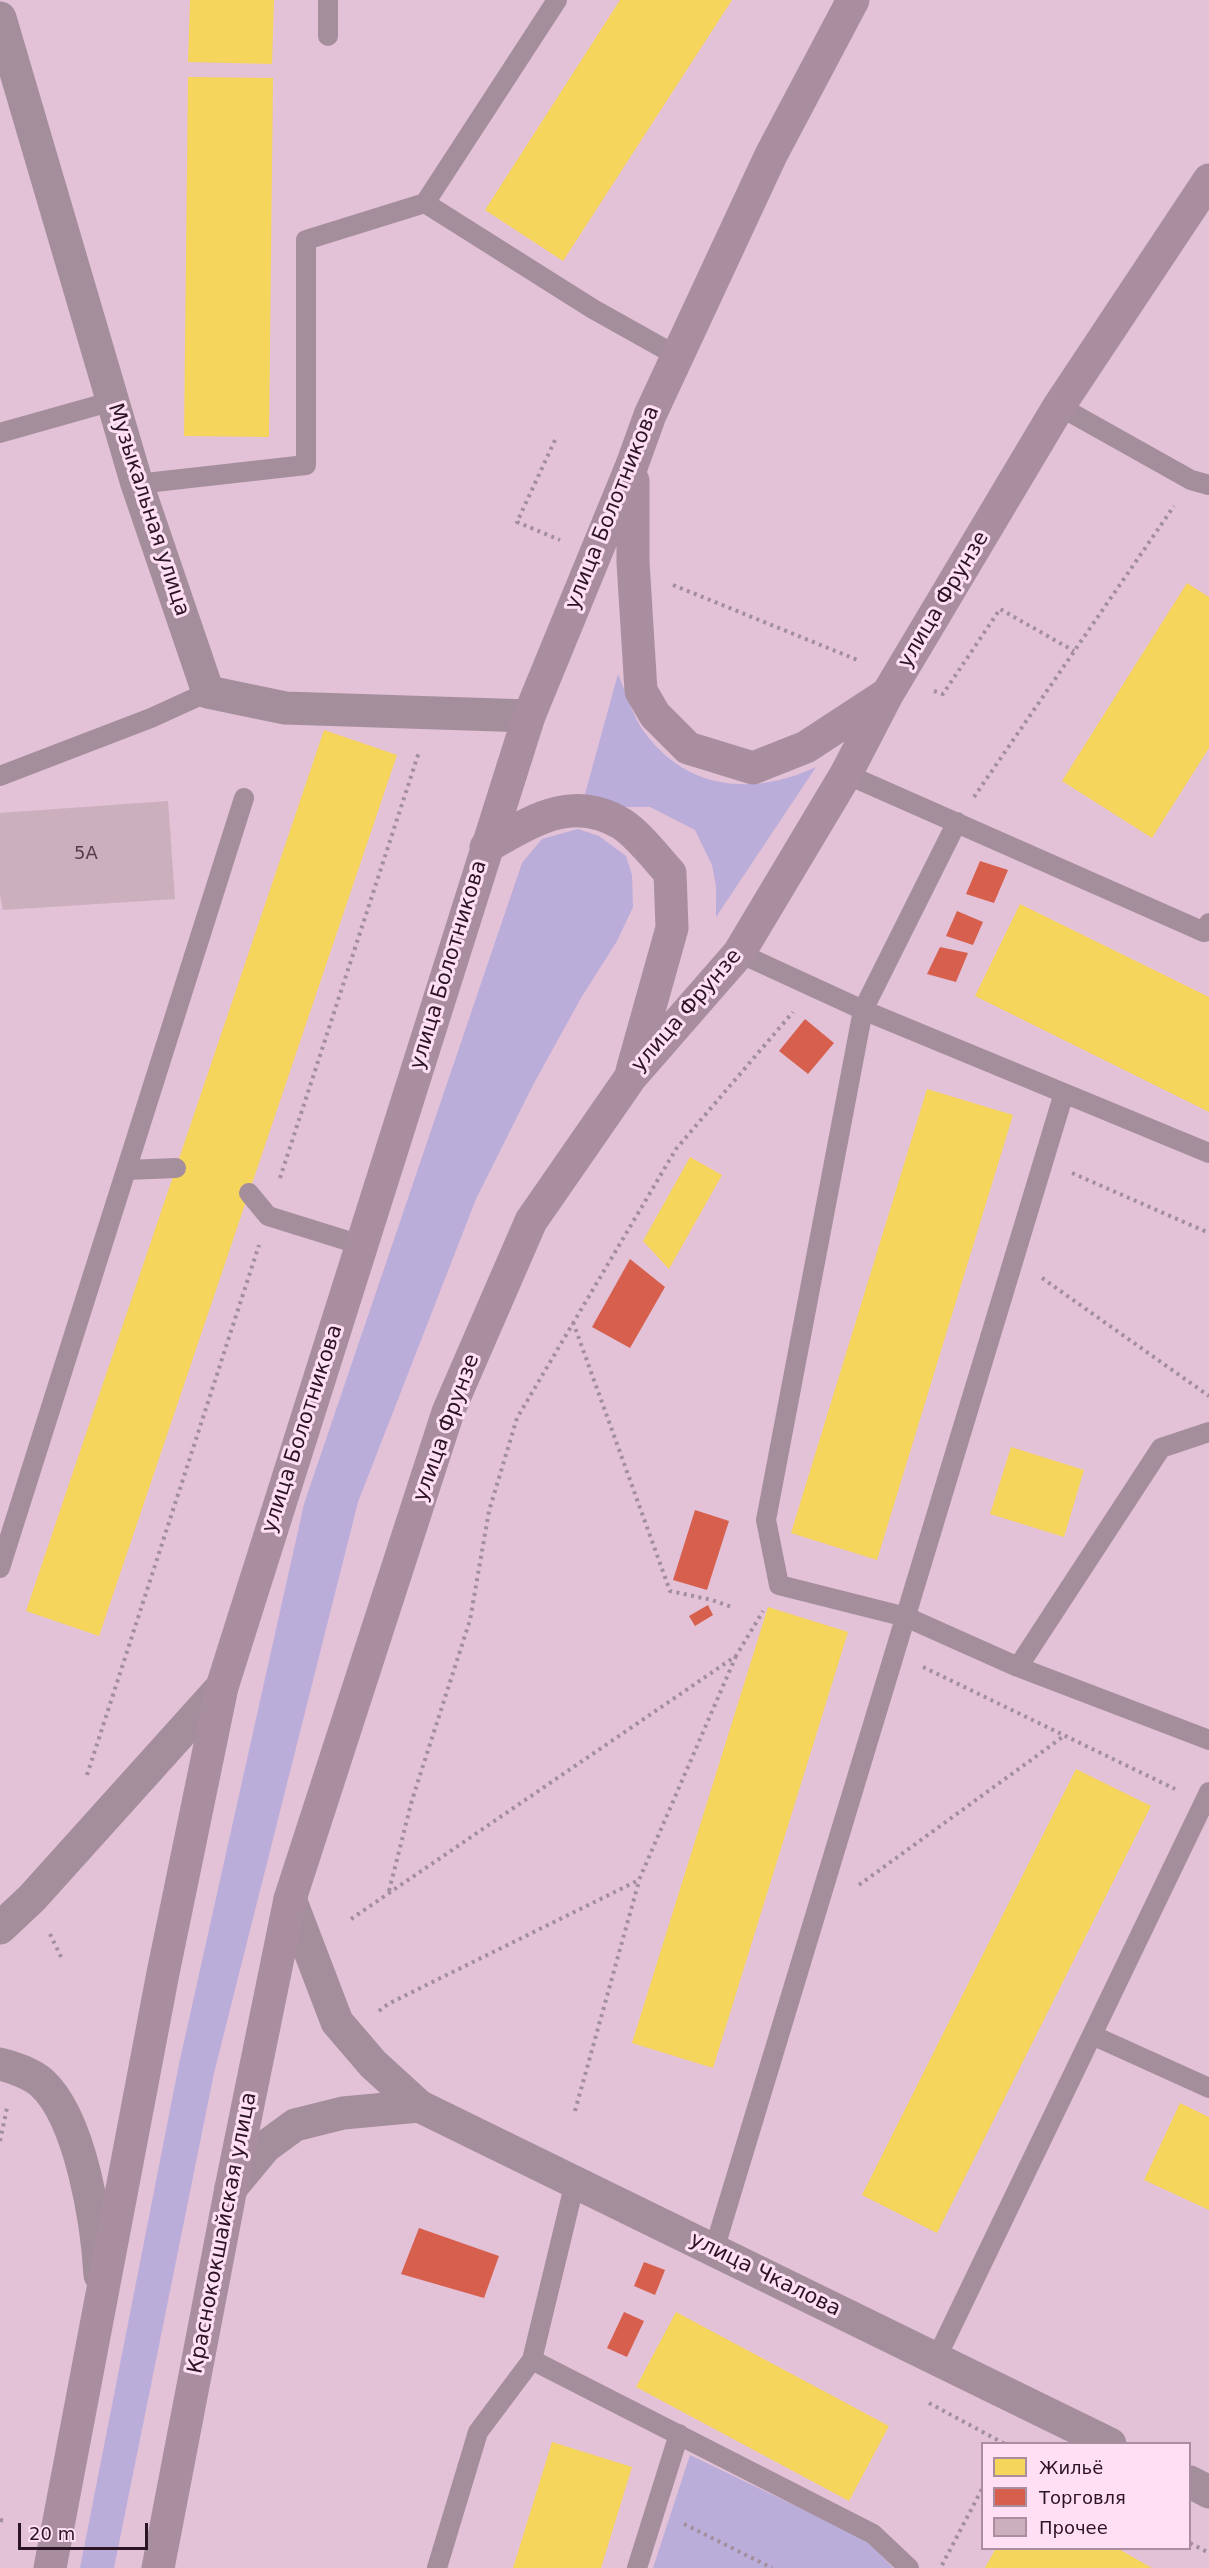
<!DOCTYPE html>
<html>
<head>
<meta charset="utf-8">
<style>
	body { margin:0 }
	#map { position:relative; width:1209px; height:2568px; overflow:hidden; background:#e3c1d7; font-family:"DejaVu Sans",sans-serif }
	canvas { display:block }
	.legend { position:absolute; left:981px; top:2442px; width:210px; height:108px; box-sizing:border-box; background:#ffdff3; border:2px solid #aa8ea0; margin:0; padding:8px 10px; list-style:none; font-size:18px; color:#2b1524 }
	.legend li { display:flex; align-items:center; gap:12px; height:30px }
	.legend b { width:30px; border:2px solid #aa8ea0 }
	.scale { position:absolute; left:18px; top:2523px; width:130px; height:27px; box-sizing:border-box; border:3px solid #2b1524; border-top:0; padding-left:8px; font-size:18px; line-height:21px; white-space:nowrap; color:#2b1524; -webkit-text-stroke:4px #ffdff3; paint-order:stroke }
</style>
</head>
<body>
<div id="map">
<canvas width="1209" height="2568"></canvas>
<ul class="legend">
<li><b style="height:16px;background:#f6d55c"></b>Жильё</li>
<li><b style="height:16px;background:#d6604d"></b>Торговля</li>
<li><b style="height:16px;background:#ccafbd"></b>Прочее</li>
</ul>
<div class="scale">20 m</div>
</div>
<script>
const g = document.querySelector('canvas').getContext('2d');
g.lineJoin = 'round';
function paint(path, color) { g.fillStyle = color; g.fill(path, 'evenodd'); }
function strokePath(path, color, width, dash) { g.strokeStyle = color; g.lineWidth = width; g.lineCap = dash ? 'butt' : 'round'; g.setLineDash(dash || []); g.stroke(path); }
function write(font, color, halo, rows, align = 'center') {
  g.font = font + ' "DejaVu Sans",sans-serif'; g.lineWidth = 6; g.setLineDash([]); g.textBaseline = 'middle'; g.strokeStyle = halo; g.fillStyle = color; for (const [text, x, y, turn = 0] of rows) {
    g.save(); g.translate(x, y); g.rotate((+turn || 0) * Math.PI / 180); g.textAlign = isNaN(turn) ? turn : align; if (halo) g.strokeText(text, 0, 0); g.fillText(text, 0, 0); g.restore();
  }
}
paint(new Path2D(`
	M618,674c8,19 15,43 27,59 43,58 109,63 171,34l-100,150v-31l-4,-21 -17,-35 -45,-23h-24l-49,16z
	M578,829l21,7 27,20 6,19 1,32 -16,34 -36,57 -48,87 -57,114 -118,303 -144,571 -100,495h-34l99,-504 125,-560 218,-641 20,-24z
	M690,2455l176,85 27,28h-240z`), '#baadda');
paint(new Path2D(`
	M190,0h84l-2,64 -84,-2z
	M620,0h112l-169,261 -78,-51z
	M188,77l85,1 -4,359 -85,-1z
	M1187,583l22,14v151l-57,90 -90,-57z
	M324,730l73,25 -298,881 -73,-25z
	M1020,904l189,93v115l-234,-116z
	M927,1089l86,26 -136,445 -86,-27z
	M690,1157l32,18 -53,94 -26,-28z
	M1011,1447l73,23 -20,67 -74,-23z
	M768,1607l80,25 -135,436 -81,-25z
	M1076,1769l75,37 -214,427 -75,-38z
	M1180,2103l29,14v93l-65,-30z
	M676,2312l213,114 -40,75 -213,-114z
	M552,2442l80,25 -31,101h-88z
	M996,2548h121l35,20h-167z`), '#f6d55c');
paint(new Path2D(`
	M980,861l28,9 -14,33 -28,-9z
	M957,911l26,11 -10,23 -27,-9z
	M940,947l28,6 -12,29 -29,-8z
	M805,1019l29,24 -26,31 -29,-23z
	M630,1259l35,28 -35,61 -38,-21z
	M695,1510l34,11 -22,69 -34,-10z
	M708,1605l5,10 -18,11 -6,-10z
	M419,2228l80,28 -15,42 -83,-24z
	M644,2262l21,8 -10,25 -21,-9z
	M624,2312l20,9 -17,36 -20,-9z`), '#d6604d');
paint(new Path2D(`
	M168,801l7,98 -172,11 -3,-15v-82z`), '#ccafbd');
strokePath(new Path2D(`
	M555,440l-38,82 43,18
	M673,585l187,76
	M934,691l9,3 57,-85 74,42
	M974,797l200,-291
	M1072,1173l137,60
	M280,1178l139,-426
	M1042,1278l167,118
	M573,1322l97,269 42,9 20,7
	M923,1667l252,122
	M87,1775l172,-530
	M859,1885l205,-149
	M389,1891l23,-91 58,-180 19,-109 28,-93 159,-269 117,-137
	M351,1919l385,-263 27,-45
	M50,1934l13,27
	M379,2011l9,-7 251,-124 97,-224
	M575,2111l64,-230
	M0,2141l7,-33
	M929,2403l76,41
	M0,2520l6,1
	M684,2524l88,44
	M1190,2543l19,10
	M942,2565l40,-76`), '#a38e9c', 4, [3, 4.5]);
strokePath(new Path2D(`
	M557,0l-132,203 168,106 84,47
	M328,36v-36
	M1059,406l132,74 18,5
	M0,433l113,-32
	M137,484l169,-19v-225l119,-37
	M846,774l358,158 5,-9
	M0,776l151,-58 57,-26
	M957,822l-94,188 -97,510 13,65 127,32 112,50 191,73
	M739,953l124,57 346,143
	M126,1170l50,-2
	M249,1193l19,23 93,29
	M0,1568l244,-770
	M1018,1667l143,-219 48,-16
	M1092,2035l117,53
	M575,2182l-43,178 341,174 36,34
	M714,2250l350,-1157
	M936,2359l273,-567
	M437,2568l41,-136 54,-72
	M637,2568l42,-134`), '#a58e9c', 20);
strokePath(new Path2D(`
	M0,18l137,466 71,208 77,16 244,8
	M290,1899l47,123 36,42 46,42 691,338
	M231,2188l34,-41 30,-22 48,-12 76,-7
	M1190,2482l19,10`), '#a58e9c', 33);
strokePath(new Path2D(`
	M0,1928l32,-30 190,-211
	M0,2064c13,3 32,10 42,19 39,36 55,140 58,192`), '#a58e9c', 33);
strokePath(new Path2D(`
	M633,481v81l8,129 14,24 33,33 65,20 53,-21 81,-53
	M486,847c45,-25 85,-54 136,-23 18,12 34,34 48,49l2,55 -40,143
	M50,2568l113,-595 59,-286 307,-971 103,-251 18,-50 121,-260 82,-155
	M158,2568l73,-380 59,-289 158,-487 83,-191 99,-143 109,-125 107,-179 42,-81 171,-287 150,-226`), '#a98ea0', 33);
write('18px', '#543c4b', null, [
	["5А",86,854]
]);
write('21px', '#2b1524', '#ffdff3', [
	["улица Болотникова",613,508,-68],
	["Музыкальная улица",148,510,72],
	["улица Фрунзе",944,600,-59],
	["улица Болотникова",449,965,-73],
	["улица Фрунзе",687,1011,-49],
	["улица Фрунзе",447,1428,-70],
	["улица Болотникова",303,1429,-72],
	["Краснококшайская улица",223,2233,-79],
	["улица Чкалова",765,2275,26]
]);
</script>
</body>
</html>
